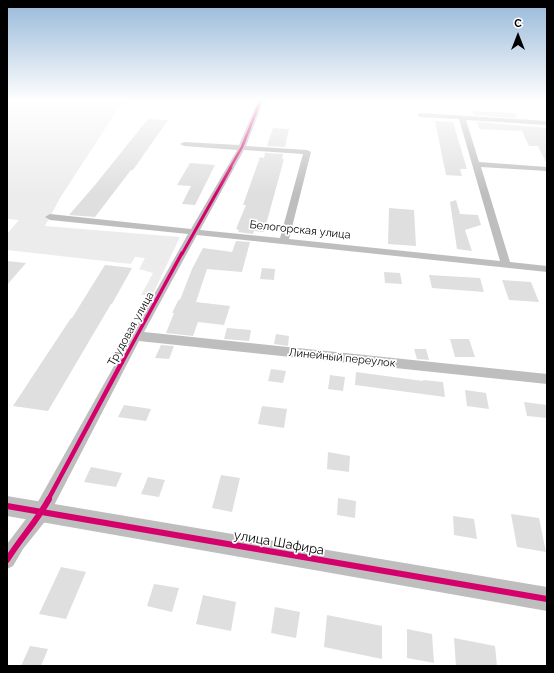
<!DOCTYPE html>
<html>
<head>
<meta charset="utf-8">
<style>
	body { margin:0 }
	#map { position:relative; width:554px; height:673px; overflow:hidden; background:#fff; font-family:Raleway,sans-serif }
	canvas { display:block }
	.frame { position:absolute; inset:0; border:8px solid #000; pointer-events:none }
	.north { position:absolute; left:498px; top:16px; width:40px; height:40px; -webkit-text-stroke:3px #fff; paint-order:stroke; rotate:0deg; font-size:11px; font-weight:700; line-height:16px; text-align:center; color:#000 }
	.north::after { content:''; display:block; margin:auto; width:14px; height:18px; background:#000; clip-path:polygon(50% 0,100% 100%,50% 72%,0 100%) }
</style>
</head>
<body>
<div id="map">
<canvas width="554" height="673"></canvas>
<div class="frame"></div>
<div class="north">С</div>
</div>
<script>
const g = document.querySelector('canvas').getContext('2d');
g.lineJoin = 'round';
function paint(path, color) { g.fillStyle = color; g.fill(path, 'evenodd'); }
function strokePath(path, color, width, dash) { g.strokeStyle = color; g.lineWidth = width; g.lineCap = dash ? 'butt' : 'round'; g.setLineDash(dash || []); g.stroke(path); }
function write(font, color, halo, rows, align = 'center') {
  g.font = font + ' Raleway,sans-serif'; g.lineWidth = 3.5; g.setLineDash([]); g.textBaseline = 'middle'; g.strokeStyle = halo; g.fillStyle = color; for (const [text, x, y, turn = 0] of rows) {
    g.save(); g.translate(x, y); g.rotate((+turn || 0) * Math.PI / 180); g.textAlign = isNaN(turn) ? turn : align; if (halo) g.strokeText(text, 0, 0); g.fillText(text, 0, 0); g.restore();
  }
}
paint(new Path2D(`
	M7,100h150l-1,2 -33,-1 -63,97 -15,28 135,11 -28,59 -11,-1 12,-22 -14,-4 6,-11 -10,-1 -4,7 -124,-14v-16l12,-14 -12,-1z`), '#ececec');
paint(new Path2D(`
	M472,111l43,2 2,5 -43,-3z
	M148,119l20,1 -35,50h-2l-36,47 -26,-2 26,-30z
	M435,121l18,1 14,47h-7l2,7 -16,-1z
	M477,122l70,6v36l-9,-18h-9l-7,-15 -43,-2z
	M273,128l16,1 -4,18 -18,-1z
	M265,153l18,1 -1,5h2l-20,73 -10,-1 -1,3 -15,-2 1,-2 -3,-1 10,-24h-3l17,-48 4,1z
	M190,163l25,2 -20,40 -13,-1 9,-18 -14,-1z
	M456,200l4,14 18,1 3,10 -16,5 7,21 -15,-2 -7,-47z
	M389,208l25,2 2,36 -28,-2z
	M236,241l14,1 -8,30 -35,-3 -11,33 34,4 -6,19 -26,-3 -5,14 -27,-3 8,-20h-2l7,-14 1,1 12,-31 11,-21 29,4z
	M7,261l19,2 -19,22z
	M105,265l27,3 -20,36h-1l-63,107 -35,-5 58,-88h1z
	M262,268l13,1 -1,11 -14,-1z
	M384,272l16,1 2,11 -17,-1z
	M429,275l51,3 4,14 -52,-4z
	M502,280l29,2 8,20 -30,-2z
	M227,328l24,2 -2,11 -25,-2z
	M276,334l13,2 -1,10 -14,-2z
	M450,339h19l6,18h-20z
	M161,345l13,1 -5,13 -14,-1z
	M414,349h12l3,11 -12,-1z
	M271,369l15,2 -3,12 -15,-2z
	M356,372l67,9v-1l20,2 2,15 -90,-12z
	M330,375l15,2 -2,14 -15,-2z
	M465,390l21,3 3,16 -22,-3z
	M524,402l23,3v13l-20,-2z
	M124,405l27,4 -5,12 -28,-4z
	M262,406l25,3 -3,19 -26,-4z
	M328,452l22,4 -1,16 -22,-3z
	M91,467l31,6 -6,14 -32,-5z
	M221,475l19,3 -8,34 -20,-4z
	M148,477l17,3 -6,17 -18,-3z
	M338,498l18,3 -1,17 -18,-3z
	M511,514l28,4 7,34 -29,-5z
	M453,516l21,3 3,20 -23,-4z
	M61,567l25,5 -20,47 -27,-5z
	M154,584l25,4 -7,24 -25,-6z
	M203,595l33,7 -5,29 -35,-7z
	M275,607l25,5 -4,26 -25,-5z
	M327,615l55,11v33l-58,-12z
	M407,629l25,5 2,29 -27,-5z
	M454,638l41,8 2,20h-41z
	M30,646l18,3 -7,17h-20z`), '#dfdfdf');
paint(new Path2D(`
	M258,100h6l-18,46 61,4 4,2 -22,87 211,22 -41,-142 -39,-2 -3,-2 3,-2 127,8v4l-81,-5 13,42 68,5v4l-66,-4 29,95 37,4v6l-350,-37 -53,97 403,42v10l-408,-43 -92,178 -24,30 -10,17 -6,3v-25l28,-37 153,-273 -138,-14 -5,-3 5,-3 141,15 46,-79 -53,-4 -4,-2 4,-2 55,3zM244,150l59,4 -23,84 -80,-8z`), '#bebebe');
paint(new Path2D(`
	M7,496l540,91v24l-540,-95z`), '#bebebe');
strokePath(new Path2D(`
	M230,168l12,-21 19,-47`), '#d6006c', 2.5);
strokePath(new Path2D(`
	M182,254l49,-87`), '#d6006c', 3);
strokePath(new Path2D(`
	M122,363l60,-110`), '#d6006c', 3.5);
strokePath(new Path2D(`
	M48,500l74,-138`), '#d6006c', 4.5);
strokePath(new Path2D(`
	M7,506l540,93
	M7,560c13,-21 30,-39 42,-61`), '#d6006c', 6);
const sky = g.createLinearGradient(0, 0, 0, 194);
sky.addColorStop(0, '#97b8d8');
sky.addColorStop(0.52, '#fff');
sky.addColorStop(1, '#ffffff00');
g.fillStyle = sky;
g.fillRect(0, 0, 554, 194);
write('11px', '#000', '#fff', [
	["Белогорская улица",300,230,6],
	["Трудовая улица",131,329,-61],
	["Линейный переулок",342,358,6]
]);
write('13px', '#000', '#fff', [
	["улица Шафира",279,543,10]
]);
</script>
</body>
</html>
